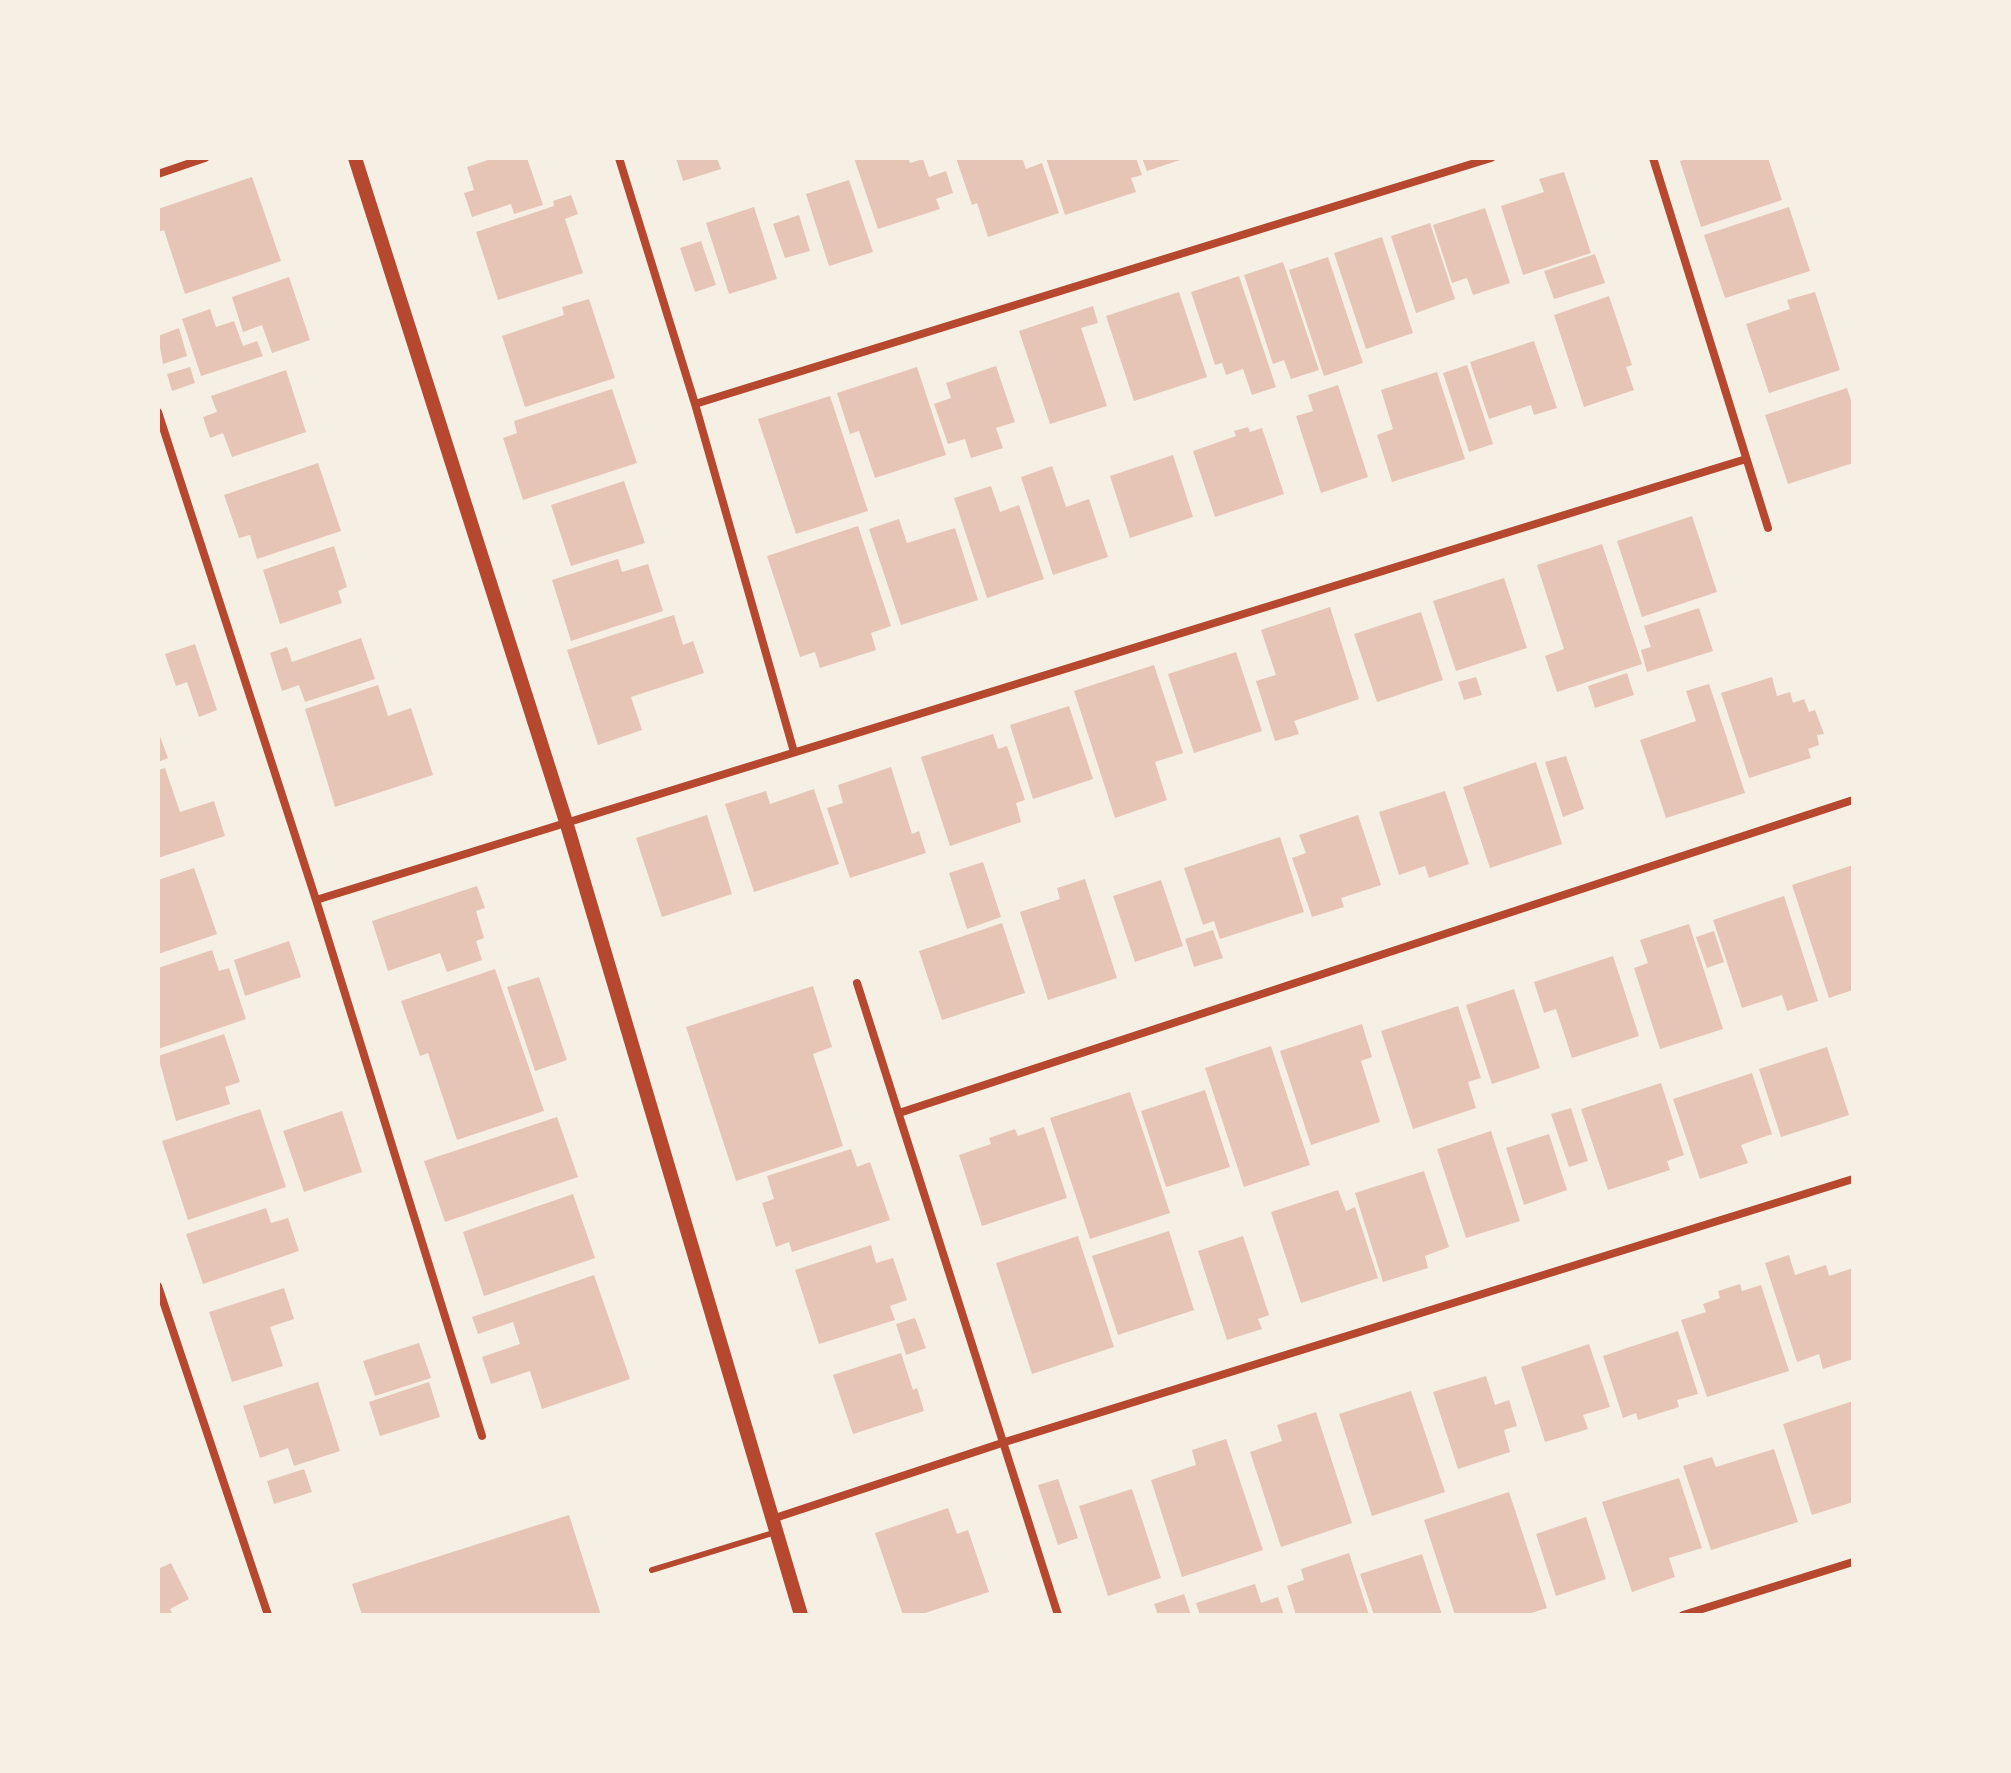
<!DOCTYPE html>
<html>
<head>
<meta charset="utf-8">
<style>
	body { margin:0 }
	#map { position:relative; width:2011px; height:1773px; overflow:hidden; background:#f6efe4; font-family:"Nunito Sans",sans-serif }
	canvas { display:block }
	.frame { position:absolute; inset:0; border:160px solid #f6efe4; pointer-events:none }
</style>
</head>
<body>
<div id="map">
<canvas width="2011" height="1773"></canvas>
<div class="frame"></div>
</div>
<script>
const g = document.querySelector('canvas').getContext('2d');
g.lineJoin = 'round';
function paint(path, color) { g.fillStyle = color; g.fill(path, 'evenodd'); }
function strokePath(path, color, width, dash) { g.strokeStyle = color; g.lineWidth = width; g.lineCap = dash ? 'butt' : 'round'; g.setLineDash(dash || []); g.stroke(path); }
paint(new Path2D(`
	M494,158h33l16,47 -29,9 -3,-10 -39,13 -8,-24 10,-3 -7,-23z
	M676,158h41l4,11 -38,12z
	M854,158h54l2,5 13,-4 6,18 17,-6 7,22 -17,6 4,10 -62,20z
	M956,158h66l4,11 16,-6 17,50 -71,24 -11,-34 -5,2z
	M1046,158h90l6,17 -11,3 5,14 -71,23z
	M1142,158h44l-39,13z
	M1689,158h79l14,42 -81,27 -21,-66z
	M1564,172l27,81 -68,22 -22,-69 43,-14 -5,-13z
	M252,177l29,84 -96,33 -21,-64 -6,2v-23z
	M849,180l24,72 -44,14 -23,-72z
	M571,195l7,19 -13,5 18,54 -85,27 -22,-68 78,-26 -1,-5z
	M754,207l23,72 -48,15 -23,-71z
	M1789,207l21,64 -85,27 -21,-63z
	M1485,208l25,75 -37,12 -6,-17 -15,5 -19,-58z
	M799,215l11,36 -25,7 -12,-34z
	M1430,223l25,76 -39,14 -25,-77z
	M1382,237l31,96 -47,16 -32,-96z
	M701,241l15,44 -21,7 -15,-44z
	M1595,254l10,29 -51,16 -10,-28z
	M1328,257l35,106 -39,13 -35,-106z
	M1283,262l36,108 -28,9 -7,-19 -11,4 -29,-89z
	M1239,276l37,111 -24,8 -9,-26 -17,6 -4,-12 -7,2 -24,-73z
	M289,277l21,63 -38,13 -10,-28 -19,7 -11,-35z
	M1179,292l28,85 -73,24 -28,-85z
	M1815,292l25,78 -71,23 -23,-69 44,-15 -3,-9z
	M1609,296l23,69 -6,2 8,23 -50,17 -30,-92z
	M589,299l26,79 -90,29 -23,-71 62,-21 -2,-8z
	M1093,306l5,17 -17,5 26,78 -57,18 -31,-93z
	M210,309l6,18 18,-6 9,25 14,-5 6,15 -62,20 -19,-57z
	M179,328l8,28 -24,8 -5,-28z
	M1534,341l23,67 -23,7 -3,-10 -42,14 -19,-57z
	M1467,365l26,79 -24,8 -26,-79z
	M996,366l19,56 -19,6 7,20 -32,10 -6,-19 -17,5 -14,-40 17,-6 -5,-15z
	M190,367l5,16 -23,8 -5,-17z
	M917,367l29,88 -71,23 -16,-47 -9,3 -13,-41z
	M286,370l20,62 -74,25 -9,-24 -13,5 -7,-21 14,-5 -6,-16z
	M1437,372l28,87 -73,23 -15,-47 16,-6 -12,-39z
	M1338,385l30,92 -47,16 -25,-77 17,-5 -5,-16z
	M1847,388l6,18v57l-65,21 -23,-69z
	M612,389l25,74 -114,37 -20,-62 14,-5 -3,-12z
	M830,396l38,115 -72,23 -38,-115z
	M1248,427l2,5 12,-4 22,66 -69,23 -22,-66 43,-15 -2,-5z
	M1173,455l20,62 -63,21 -20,-62z
	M318,463l23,68 -84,28 -7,-24 -11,3 -15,-43z
	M1052,466l14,41 23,-8 19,58 -55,18 -32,-98z
	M624,481l21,62 -74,23 -20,-61z
	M991,486l9,26 19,-7 25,74 -57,19 -33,-100z
	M1692,516l25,76 -75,25 -25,-76z
	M899,519l8,24 48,-15 23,72 -77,25 -32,-96z
	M858,526l33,100 -20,7 5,17 -56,18 -5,-16 -15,5 -33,-101z
	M1602,544l40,120 -85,28 -12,-36 19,-7 -27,-84z
	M334,546l13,41 -9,4 4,12 -62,21 -17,-54z
	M618,559l4,13 26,-8 15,47 -92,30 -19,-61z
	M1504,578l23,70 -71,23 -23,-70z
	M1330,607l29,92 -65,22 5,13 -24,7 -19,-60 20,-6 -15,-45z
	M1699,608l14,43 -66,21 -6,-22 10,-3 -7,-21z
	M1421,612l22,68 -66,22 -23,-68z
	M674,615l9,30 10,-4 11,32 -73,24 11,33 -44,15 -31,-95z
	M361,638l14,41 -70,23 -6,-17 -17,6 -12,-38 17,-6 5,15z
	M195,644l22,66 -18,7 -12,-35 -11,4 -11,-32z
	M1236,652l26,79 -68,22 -26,-79z
	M1154,665l29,88 -28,9 12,38 -52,18 -41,-127z
	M1627,673l7,22 -39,13 -7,-22z
	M1476,677l6,18 -18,5 -6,-18z
	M1772,677l5,19 13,-4 3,11 11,-4 5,13 6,-2 9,24 -7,1 2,10 -11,4 3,9 -62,20 -28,-85z
	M1709,684l36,109 -79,25 -26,-78 56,-19 -10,-30z
	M378,685l10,31 23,-8 22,67 -98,32 -30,-98z
	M1069,706l24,73 -60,20 -23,-74z
	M158,731l10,27 -10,4z
	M993,734l5,15 9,-3 18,54 -9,3 5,19 -71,24 -29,-89z
	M1566,756l18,53 -21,8 -18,-55z
	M1536,762l26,82 -72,24 -27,-81z
	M891,767l21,67 7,-3 7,22 -76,25 -23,-70 16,-5 -5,-18z
	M165,768l15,44 34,-11 11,35 -67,22v-88z
	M814,789l25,75 -85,28 -29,-88 41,-13 4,13z
	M1445,791l24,73 -40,14 -4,-12 -26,9 -20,-63z
	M707,815l25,79 -70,23 -26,-79z
	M1358,815l23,70 -40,13 3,9 -32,10 -20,-59 14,-5 -7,-18z
	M1280,837l24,75 -84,27 -6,-18 -11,4 -19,-57z
	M983,862l18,55 -34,12 -18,-56z
	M1853,865v125l-24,8 -37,-113z
	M194,868l23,66 -59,20v-74z
	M1085,879l32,99 -69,22 -28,-88 40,-13 -3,-11z
	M1161,880l22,66 -48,16 -22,-66z
	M477,886l8,22 -9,3 8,27 -8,3 6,19 -35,12 -7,-19 -52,18 -16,-50z
	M1784,896l34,105 -31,10 -5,-16 -40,13 -29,-88z
	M1002,923l23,70 -83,27 -23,-69z
	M1689,924l34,105 -63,20 -26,-81 14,-5 -8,-23z
	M1213,930l10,28 -29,9 -9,-28z
	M1714,931l10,31 -17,6 -11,-31z
	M289,941l12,36 -56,19 -11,-36z
	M212,950l7,21 10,-3 17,51 -88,30v-81z
	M1613,956l26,80 -67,22 -16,-49 -12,4 -10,-31z
	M495,969l49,142 -87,29 -29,-87 -8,3 -19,-55z
	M539,977l28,83 -32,11 -28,-84z
	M813,986l19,61 -19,7 30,92 -107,35 -50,-154z
	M1514,989l26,79 -48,16 -26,-79z
	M1458,1006l23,72 -13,4 8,26 -63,21 -32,-98z
	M1362,1024l10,33 -11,4 19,61 -69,23 -31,-94z
	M224,1034l16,48 -15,5 5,17 -54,17 -18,-65z
	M1271,1046l39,119 -66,22 -39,-119z
	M1827,1047l22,68 -68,22 -22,-68z
	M1752,1073l20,61 -31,11 7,18 -48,16 -27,-80z
	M1661,1083l23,72 -17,6 3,9 -62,20 -27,-81z
	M1205,1090l25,77 -64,20 -25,-76z
	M1130,1092l40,121 -80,26 -40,-121z
	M1571,1108l17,53 -19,6 -18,-53z
	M260,1109l26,78 -98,33 -26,-79z
	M342,1111l20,61 -58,20 -21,-61z
	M557,1117l21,60 -133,45 -21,-61z
	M1044,1127l23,71 -85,28 -23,-71 32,-11 -2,-6 26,-9 3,7z
	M1491,1131l29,90 -54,17 -29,-89z
	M1549,1134l18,56 -43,15 -18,-57z
	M851,1149l6,18 13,-5 20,58 -98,32 -3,-10 -13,5 -14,-44 12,-4 -7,-23z
	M1424,1171l25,76 -24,9 3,12 -45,14 -28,-89z
	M1338,1190l8,21 9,-4 23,71 -77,25 -30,-91z
	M573,1194l22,64 -111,38 -21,-64z
	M266,1208l5,15 17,-5 11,33 -96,33 -17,-50z
	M1169,1231l25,79 -76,25 -26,-79z
	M1078,1236l36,111 -82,27 -36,-111z
	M1243,1236l26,79 -11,4 4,10 -35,11 -29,-89z
	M871,1245l5,18 17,-5 14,42 -17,6 5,14 -76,24 -24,-74z
	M1789,1255l6,20 31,-10 3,11 24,-8v91l-30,10 -4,-15 -22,8 -32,-99z
	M594,1275l36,104 -88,30 -12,-38 -39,13 -9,-27 38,-13 -7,-22 -35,12 -6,-17z
	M1740,1284l2,7 19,-6 28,86 -82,26 -26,-77 25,-8 -3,-8 17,-6 -2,-7z
	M284,1288l10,31 -24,8 13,39 -51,16 -23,-70z
	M915,1318l11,30 -20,7 -10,-31z
	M1678,1331l20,63 -21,6 2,7 -41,13 -2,-7 -13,5 -20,-62z
	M419,1343l12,35 -56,18 -12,-35z
	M1589,1344l21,63 -27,8 5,14 -43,13 -24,-75z
	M901,1353l12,37 4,-2 7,23 -71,23 -20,-59z
	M1486,1376l9,29 14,-5 8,26 -13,4 6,22 -52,17 -25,-77z
	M318,1382l22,69 -46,15 -6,-18 -28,10 -17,-52z
	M429,1382l11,35 -60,19 -11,-34z
	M1411,1391l34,101 -73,24 -33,-102z
	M1853,1401v101l-41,13 -29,-91z
	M1316,1412l36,111 -71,24 -31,-95 32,-11 -5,-16z
	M1226,1439l37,111 -81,27 -31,-97 45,-15 -4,-15z
	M1774,1449l24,73 -87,28 -28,-84 29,-9 4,10z
	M304,1469l8,23 -38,12 -7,-23z
	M1679,1478l23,70 -33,10 6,19 -43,15 -30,-90z
	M1058,1479l20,59 -20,7 -20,-60z
	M1132,1489l29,89 -53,18 -29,-90z
	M1509,1492l38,116 -22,7h-70l-31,-95z
	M948,1508l9,26 11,-4 21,62 -70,23h-16l-28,-82z
	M569,1515l32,100h-239l-10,-31z
	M1586,1517l20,62 -50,17 -20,-62z
	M1349,1553l20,62h-73l-9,-29 17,-6 -3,-11z
	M1422,1554l20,61h-68l-14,-41z
	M171,1563l18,36 -19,10 3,6h-15v-46z
	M1255,1584l6,19 17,-6 6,18h-84l-4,-12z
	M1184,1594l7,21h-33l-4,-11z`), '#e6c5b7');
strokePath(new Path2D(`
	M652,1570l124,-38`), '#b5482f', 6);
strokePath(new Path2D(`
	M619,158l76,246 99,348
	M1653,158l115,370
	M158,174l47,-16
	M695,404l796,-246
	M158,412l158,488 166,536
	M316,900l1430,-441
	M857,983l201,632
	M899,1113l954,-313
	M158,1286l110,329
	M772,1519l233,-77 848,-263
	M1683,1615l170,-53`), '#b5482f', 8);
strokePath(new Path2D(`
	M355,158l212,667 234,790`), '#b5482f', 14);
</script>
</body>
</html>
